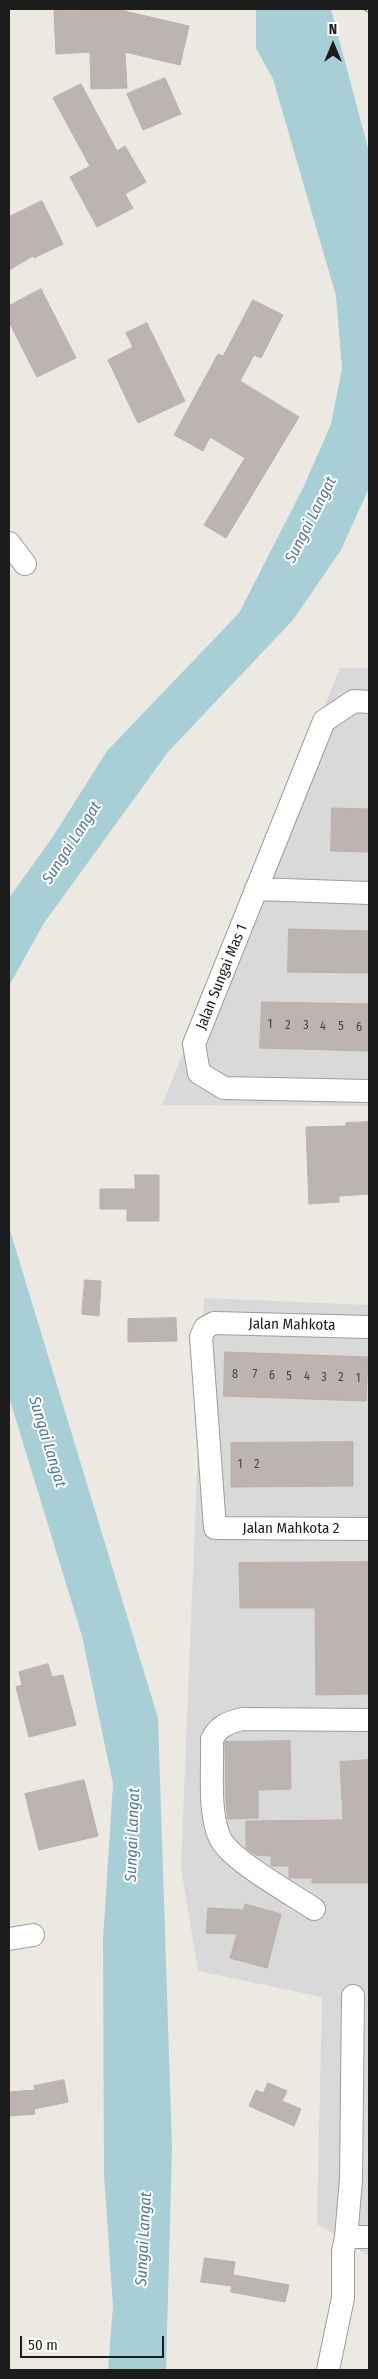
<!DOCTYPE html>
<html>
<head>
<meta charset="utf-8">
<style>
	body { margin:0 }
	#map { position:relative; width:378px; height:2379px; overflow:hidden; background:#ece9e3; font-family:"Fira Sans Condensed",sans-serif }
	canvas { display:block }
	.frame { position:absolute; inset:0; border:10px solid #1c1c1c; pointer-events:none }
	.north { position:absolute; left:308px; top:20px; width:50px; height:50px; -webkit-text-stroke:4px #fff; paint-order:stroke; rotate:0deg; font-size:14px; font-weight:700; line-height:20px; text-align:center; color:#1c1c1c }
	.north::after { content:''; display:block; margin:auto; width:18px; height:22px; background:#1c1c1c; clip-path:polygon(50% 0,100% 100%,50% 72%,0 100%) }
	.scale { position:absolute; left:20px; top:2336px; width:144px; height:22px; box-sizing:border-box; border:2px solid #1c1c1c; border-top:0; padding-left:6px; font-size:15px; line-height:18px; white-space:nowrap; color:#1c1c1c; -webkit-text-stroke:4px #fff; paint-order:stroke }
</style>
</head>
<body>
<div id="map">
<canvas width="378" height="2379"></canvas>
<div class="frame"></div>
<div class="north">N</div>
<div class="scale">50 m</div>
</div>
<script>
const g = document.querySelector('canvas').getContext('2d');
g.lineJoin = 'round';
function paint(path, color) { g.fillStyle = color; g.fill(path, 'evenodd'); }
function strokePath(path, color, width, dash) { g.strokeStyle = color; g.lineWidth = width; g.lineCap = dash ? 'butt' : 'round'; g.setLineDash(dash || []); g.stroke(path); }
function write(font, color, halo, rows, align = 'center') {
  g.font = font + ' "Fira Sans Condensed",sans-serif'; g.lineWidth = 4; g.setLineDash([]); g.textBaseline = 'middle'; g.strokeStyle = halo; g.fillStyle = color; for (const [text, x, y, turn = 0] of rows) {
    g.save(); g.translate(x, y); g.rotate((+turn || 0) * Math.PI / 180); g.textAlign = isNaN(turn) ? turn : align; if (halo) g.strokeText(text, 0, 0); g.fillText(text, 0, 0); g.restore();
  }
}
paint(new Path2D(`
	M340,668h29v438l-207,-1z
	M204,1298l165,7v951l-52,-32 5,-227 -124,-26 -17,-103z`), '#dad9d9');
paint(new Path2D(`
	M256,9h75l38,143v336l-28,62 -48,70 -125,132 -124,171 -35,63v-88l43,-60 55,-87 132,-138 65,-127 27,-62 11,-56 -6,-72 -63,-217 -17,-31z
	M9,1227l149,491 14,429 -6,223h-58l5,-64 -9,-131 -1,-236 10,-155 -31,-148 -73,-239z`), '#a8cfd6');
const building = new Path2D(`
	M124,9v2l65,15 -9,39 -55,-13 2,36 -36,1 -1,-37 -34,2 -2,-43z
	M165,78l16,36 -38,16 -16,-36z
	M81,84l36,67 8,-5 21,36 -21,12 8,14 -36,19 -27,-50 20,-11 -37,-68z
	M42,201l21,43 -29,14 -1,-2 -24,14v-53z
	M41,289l35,69 -39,19 -28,-55v-16z
	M253,300l30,15 -22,43 -7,-3 -14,26 59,36 -73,121 -22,-13 41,-67 -35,-21 -7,14 -29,-16 44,-81 5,2z
	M147,323l38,78 -47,22 -30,-63 25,-13 -7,-14z
	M332,808l37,1v43l-38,-1z
	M289,929l80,2v42l-81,-1z
	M262,1002l107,2v47l-109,-3z
	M369,1122v72l-30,2v6l-30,2 -3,-77 40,-1v-3z
	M135,1175h24v46h-32v-12h-27v-20h35z
	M85,1280l16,1 -2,35 -17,-2z
	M176,1318l1,23 -49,1v-23z
	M225,1352l143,5 -2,44 -142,-5z
	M353,1442v44l-122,1v-44z
	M369,1562v132l-53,1 -1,-87h-75l-1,-45z
	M48,1664l4,13 11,-2 13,50 -47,12 -13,-50 6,-2 -3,-13z
	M290,1741l1,48 -33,1v28l-30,1 -2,-16 -1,-61z
	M369,1760v123h-57v-5h-23v-12h-18v-10l-15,-1 -10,-7v-27l97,-1 -3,-58z
	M84,1780l14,56 -59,14 -14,-56z
	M245,1904l36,10 -14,54 -37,-10 7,-24 -31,-1 2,-25 35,2z
	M64,2080l4,22 -34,7 1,5 -26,2v-24l26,-2 -1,-4z
	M268,2083l19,8 -5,10 19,8 -7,17 -45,-20 7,-16 7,3z
	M205,2258l30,4 -4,24 -30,-4z
	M234,2275l55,10 -4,17 -54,-10z`);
paint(building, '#bcb4b0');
strokePath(building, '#bcafa7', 1);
const minor = new Path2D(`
	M9,543l16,21
	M369,702l-15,-1 -30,20 -130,323 5,29 25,15 145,3
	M256,889l113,4
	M367,1529l-152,-1 -14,-191 4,-9 9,-5 155,4
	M314,1909c-22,-15 -84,-49 -94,-71 -12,-25 -7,-70 -8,-99 7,-13 15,-16 30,-20l127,1
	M9,1939l24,-4
	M346,2237l5,-57 2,-184
	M328,2370l15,-72v-47l3,-14h23`);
strokePath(minor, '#9d9d9d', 24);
strokePath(minor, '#fff', 22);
const rail = new Path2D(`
	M367,9l2,1`);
strokePath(rail, '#6a6a6a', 5.5);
strokePath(rail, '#fff', 4, [11]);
write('12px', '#444241', null, [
	["1",270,1025],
	["2",288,1026],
	["3",306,1026],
	["4",323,1027],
	["5",341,1027],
	["6",359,1028],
	["8",235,1375],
	["7",255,1375],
	["6",272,1376],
	["5",289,1377],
	["4",307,1377],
	["3",324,1378],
	["2",341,1378],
	["1",358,1379],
	["1",240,1465],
	["2",257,1465]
]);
write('15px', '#1c1c1c', '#fff', [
	["Jalan Sungai Mas 1",222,977,-68],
	["Jalan Mahkota",292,1325,1],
	["Jalan Mahkota 2",291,1529]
]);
write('italic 16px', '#517b9a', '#fff', [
	["Sungai Langat",311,520,-63],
	["Sungai Langat",72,843,-57],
	["Sungai Langat",47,1442,73],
	["Sungai Langat",133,1835,-88],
	["Sungai Langat",144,2239,-87]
]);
</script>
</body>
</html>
